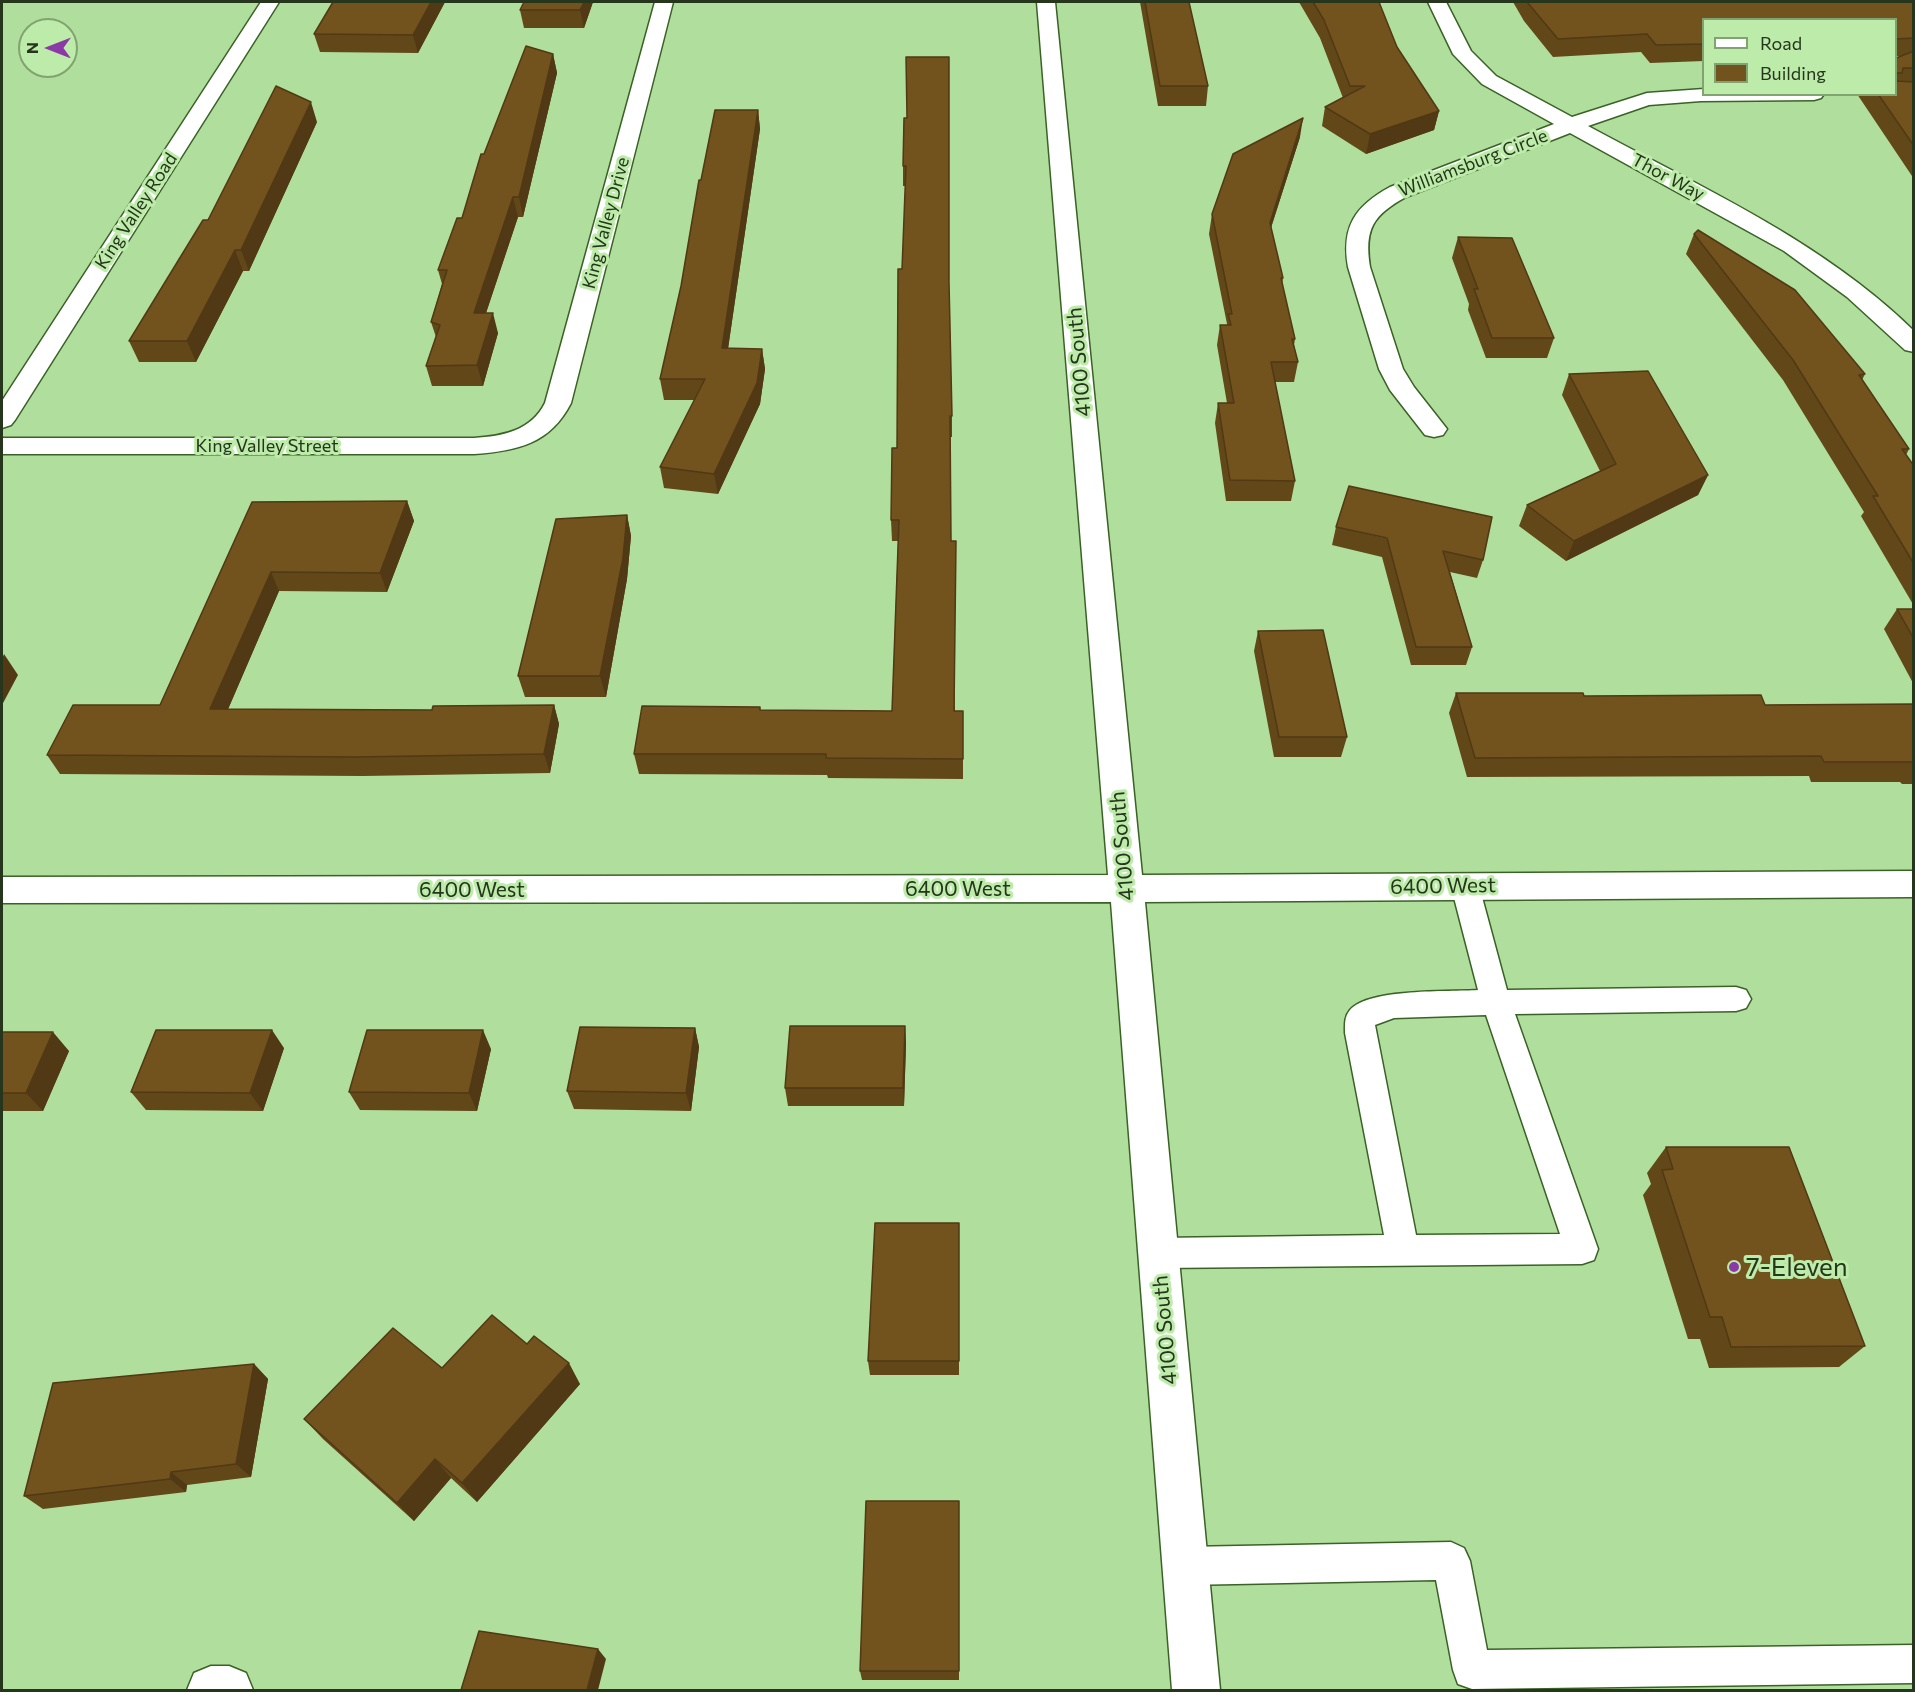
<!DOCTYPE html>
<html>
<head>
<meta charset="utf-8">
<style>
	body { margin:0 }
	#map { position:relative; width:1915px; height:1692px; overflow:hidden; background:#b0de9c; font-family:Commissioner,sans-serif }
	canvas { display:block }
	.frame { position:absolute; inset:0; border:3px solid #25361c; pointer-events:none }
	.legend { position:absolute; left:1702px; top:18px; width:195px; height:78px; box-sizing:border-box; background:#bdeba9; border:2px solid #80a371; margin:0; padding:8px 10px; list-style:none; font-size:18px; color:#25361c }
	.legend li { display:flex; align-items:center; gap:12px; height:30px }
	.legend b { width:30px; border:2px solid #80a371 }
	.north { position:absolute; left:18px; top:18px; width:60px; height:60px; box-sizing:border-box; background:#bdeba9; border:2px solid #80a371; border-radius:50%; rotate:270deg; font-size:16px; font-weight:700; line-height:24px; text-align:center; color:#25361c }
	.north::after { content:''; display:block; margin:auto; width:21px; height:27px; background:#8b39a7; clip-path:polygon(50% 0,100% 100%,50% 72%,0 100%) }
</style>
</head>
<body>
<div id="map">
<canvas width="1915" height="1692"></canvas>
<div class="frame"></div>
<ul class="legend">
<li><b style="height:8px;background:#fff"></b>Road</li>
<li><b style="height:16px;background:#72521d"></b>Building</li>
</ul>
<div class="north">N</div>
</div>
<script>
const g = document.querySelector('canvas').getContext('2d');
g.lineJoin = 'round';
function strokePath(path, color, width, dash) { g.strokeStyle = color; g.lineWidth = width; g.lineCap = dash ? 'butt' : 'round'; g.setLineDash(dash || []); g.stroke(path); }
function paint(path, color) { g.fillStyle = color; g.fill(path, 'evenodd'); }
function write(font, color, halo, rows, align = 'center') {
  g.font = font + ' Commissioner,sans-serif'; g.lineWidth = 6; g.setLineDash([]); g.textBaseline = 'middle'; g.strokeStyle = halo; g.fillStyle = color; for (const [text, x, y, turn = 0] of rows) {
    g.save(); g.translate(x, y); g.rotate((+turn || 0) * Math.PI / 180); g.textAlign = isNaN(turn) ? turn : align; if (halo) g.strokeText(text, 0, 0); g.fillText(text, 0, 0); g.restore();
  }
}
const lane = new Path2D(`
	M1465,875l10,3 4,8 28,104 229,-3 10,3 5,9 -5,9 -10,3 -221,3 83,235 -4,11 -12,4 -423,4 -12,-4 -4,-11 4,-11 12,-4 225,-3 -39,-202c0,-8 -1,-16 5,-23 19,-22 99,-18 128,-20l-27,-104 4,-8zM1486,1015l74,219 -144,1 -41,-210 19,-7z
	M1451,1542l13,6 6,13 17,89 427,-5v38l-442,6 -14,-5 -5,-14 -17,-90 -251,5 -13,-6 -6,-13 6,-13 13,-6z`);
const street = new Path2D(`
	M261,2h18l-264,418 -4,5 -9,3v-27z
	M655,2h18l-102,401c-21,41 -54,48 -97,51h-472v-16h472c29,-2 57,-7 71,-35z
	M1428,2h18l25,49 25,25 76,41 75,-24 57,-4v5h120l-3,4 -7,2 -113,1 -52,4 -61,21c112,61 233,114 326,205v21l-9,-2 -58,-53 -63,-46 -214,-118 -164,64c-33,18 -42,32 -36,70l33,102 11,18 33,42 -4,6 -9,2 -9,-2 -35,-45 -11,-21 -31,-102c-7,-40 7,-61 42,-80l164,-63 -72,-40 -29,-30z
	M211,1666h18l17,7 7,17h-66l7,-17z`);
const secondary = new Path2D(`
	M1037,2h18l87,873 772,-4v26l-769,5 75,788h-48l-61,-788 -1109,1v-26l1106,-2z`);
strokePath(lane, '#3a6226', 3);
strokePath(street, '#3a6226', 3);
strokePath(secondary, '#3a6226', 3);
paint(lane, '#fff');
paint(street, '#fff');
paint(secondary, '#fff');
paint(new Path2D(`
	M445,2l-27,51 -98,-1 -6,-18z
	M524,2h69l-9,26h-60l-4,-18z
	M1140,2h49l19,84 -2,20h-48z
	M1299,2h80l18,45 42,64 -5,19 -68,24 -44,-28 3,-19 18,-9 -23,-60z
	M1513,2h401v177l-57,-85h39v-36l6,-2h-6v-36h-192v41l-54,2 -9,-11 -88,5 -29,-36z
	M553,54l4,19 -34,144h-5l-32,96 12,20 -15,53h-51l-6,-20 10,-29 -5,-15 11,-38 -4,-14 24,-52 22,-64z
	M758,110l2,19 -32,220h34l3,20 -5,35 -42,90 -54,-6 -4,-21 35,-67h-31l-4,-21 21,-93 20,-106z
	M904,118l45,169 3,129v21h-2l1,104 4,170 8,48v20l-135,-1 -1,-3 -188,-1 -5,-20 126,-47v3l132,1 6,-170h-6l-1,-21 6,-72 5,-179 4,-83h-3v-20z
	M317,122l-68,149h-6l-47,91h-57l-10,-21 79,-121z
	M1300,137l-29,91 12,50 -1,7 13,54 -1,6 4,17 -4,20h-19l20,99 -4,20h-65l-11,-78 3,-20h9l-10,-58 3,-20h7v-1l-18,-90 3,-20z
	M1694,234l171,140 -3,6 47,69 -3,6 8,11v140l-53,-90 3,-4 -81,-132 -97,-126z
	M1458,237l96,101 -7,20h-61l-18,-48 1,-6 -17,-46z
	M1569,374l139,101 -10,20 -132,66 -47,-35 8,-21 73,-34 -38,-76z
	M407,501l7,20 -27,71 -108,-1 -51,118 204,1 122,-5 5,19 -9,49 -187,3 -303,-2 -13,-19 113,-50 92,-203z
	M627,515l4,21 -4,43 -21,118h-81l-7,-21z
	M1336,527l147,33 -6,18 -27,-6 22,75 -6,18h-55l-29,-108 -50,-12z
	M1897,609h17v76l-30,-56z
	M1258,631l89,106 -6,20h-67l-20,-106z
	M1456,693l128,3 181,9 149,-1v80h-12l-2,-2h-89l-2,-6 -342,1 -18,-64z
	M905,1026l1,18 -2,62h-116l-3,-18z
	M695,1028l4,19 -8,64 -117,-2 -7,-18z
	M2,1032l67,19 -26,60h-41z
	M284,1048l-21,63 -117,-1 -15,-18z
	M491,1049l-14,62 -117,-1 -11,-18z
	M1666,1147l199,199 -26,21 -130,1 -9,-29h-12l-45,-144 8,-11 -4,-11z
	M959,1223v152h-89l-2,-14z
	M527,1344l53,40 -103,118 -26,-24 -37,43 -91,-82 -19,-20 138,-51z
	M254,1364l14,15 -17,98 -64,8 -1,7 -143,17 -19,-13z
	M959,1501v179h-97l-2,-9z`), '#624719');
paint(new Path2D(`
	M431,2h14l-27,51 -5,-18z
	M584,2h9l-9,26 -4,-18z
	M553,54l4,19 -34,144 -4,-20z
	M311,102l6,20 -68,149 -8,-21z
	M758,110l2,19 -35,240 -3,-21z
	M1439,111l-5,19 -68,24 4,-20z
	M1303,118l-3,19 -34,106 4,-20z
	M513,197l5,20 -39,117 -5,-21z
	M235,250l8,21 -47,91 -9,-21z
	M493,313l5,20 -15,53 -6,-21z
	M762,349l3,20 -5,35 -42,90 -4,-20z
	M1708,475l-10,20 -132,66 8,-20z
	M407,501l7,20 -27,71 -7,-19z
	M627,515l4,21 -4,43 -21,118 -6,-21z
	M271,572l8,19 -59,137 -10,-19z
	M4,654l14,21 -16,30v-46z
	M554,705l5,19 -9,49 -6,-19z
	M905,1026l1,18 -2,62 -1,-18z
	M695,1028l4,19 -8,64 -5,-18z
	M272,1030l12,18 -21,63 -13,-18z
	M483,1030l8,19 -14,62 -8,-18z
	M53,1032l16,19 -26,60 -17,-18z
	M569,1363l11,21 -103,118 -15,-19z
	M254,1364l14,15 -17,98 -15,-13z
	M435,1459l16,19 -37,43 -17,-18z
	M171,1472l16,13 -1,7 -16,-13z
	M598,1649l8,10 -8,31h-11z`), '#503914');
const building = new Path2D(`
	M333,2h98l-18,33 -99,-1z
	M524,2h60l-4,8h-60z
	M1145,2h44l19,84h-48z
	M1313,2h66l18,45 42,64 -69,23 -45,-27 40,-21h-15l-26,-66z
	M1527,2h387v36l-18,1v-19h-192v24l-48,1 -9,-11 -89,5z
	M526,46l27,8 -34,143h-6l-39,116h19l-16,52 -51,1 14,-41 -9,-3 16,-52h-9l19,-52h5l19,-64h3z
	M1914,51v17h-11l-1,5h-6v-15z
	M906,57h43v225l3,134h-2l1,125h5l-2,170h9v48l-137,-1v-4h-192l8,-48 118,1v3l132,1 7,-191h-8l1,-72h5l1,-179h4l4,-103h-3l1,-48h3z
	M1896,79v2l18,1v64l-36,-52h18z
	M276,86l35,16 -70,148h-6l-48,91h-58l74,-121h5z
	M715,110h43l-36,238 40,1 -5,34 -43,91 -54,-7 45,-88h-45l21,-93 18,-106h2z
	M1303,118l-33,105 13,55h-2l14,61h-3l6,23h-27l24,119 -65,-1 -12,-77h16l-14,-78h11l-3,-11h4l-20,-100 21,-60z
	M1698,230l97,60 70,84 -6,1 50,74h-7l12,17v98l-41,-68h5l-85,-136 -99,-126z
	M1458,237l54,1 42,100h-62l-18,-49h4z
	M1648,371l60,104 -134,66 -47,-36 89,-41 -47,-90z
	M1349,486l143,31 -9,43 -40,-9 29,96h-56l-29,-109 -51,-11z
	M407,501l-27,72 -109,-1 -61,137 222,1 1,-4 121,-1 -10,49 -189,3 -308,-2 26,-50h87l92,-203z
	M627,515l-4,43 -23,118h-82l38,-157z
	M1897,609h17v30z
	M1323,630l24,107h-68l-21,-106z
	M1456,693h127l1,3 177,-1 4,10 149,-1v58h-90l-3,-6 -346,2z
	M790,1026h115l-2,62h-118z
	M580,1027l115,1 -9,65 -119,-2z
	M156,1030h116l-22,63 -119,-1z
	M367,1030h116l-14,63 -120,-1z
	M2,1032h51l-27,61h-24z
	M1666,1147h123l76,199 -134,1 -9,-30h-12l-48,-147 11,-1z
	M875,1223h84v138h-91z
	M492,1315l35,29 7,-8 35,27 -107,120 -27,-24 -38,44 -93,-84 89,-91 49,40z
	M254,1364l-18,100 -65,8 -1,7 -146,17 29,-113z
	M866,1501h93v170h-99z
	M479,1631l119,18 -11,41h-126z`);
paint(building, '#72521d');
strokePath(building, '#503914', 1.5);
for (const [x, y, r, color] of [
	[1734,1267,6,"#8b39a7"]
]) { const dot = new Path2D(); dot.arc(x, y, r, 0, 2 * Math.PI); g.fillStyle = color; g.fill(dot); strokePath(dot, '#bdeba9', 2); }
write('18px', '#25361c', '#bdeba9', [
	["Williamsburg Circle",1473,163,-21],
	["Thor Way",1668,177,28],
	["King Valley Road",136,211,-57],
	["King Valley Drive",606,223,-75],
	["King Valley Street",267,446]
]);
write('21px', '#25361c', '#bdeba9', [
	["4100 South",1079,362,-95],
	["4100 South",1122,846,-95],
	["6400 West",1443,886,-1],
	["6400 West",958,889],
	["6400 West",472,890],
	["4100 South",1165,1330,-95]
]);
write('26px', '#25361c', '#bdeba9', [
	["7-Eleven",1746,1267]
], 'left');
</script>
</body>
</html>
